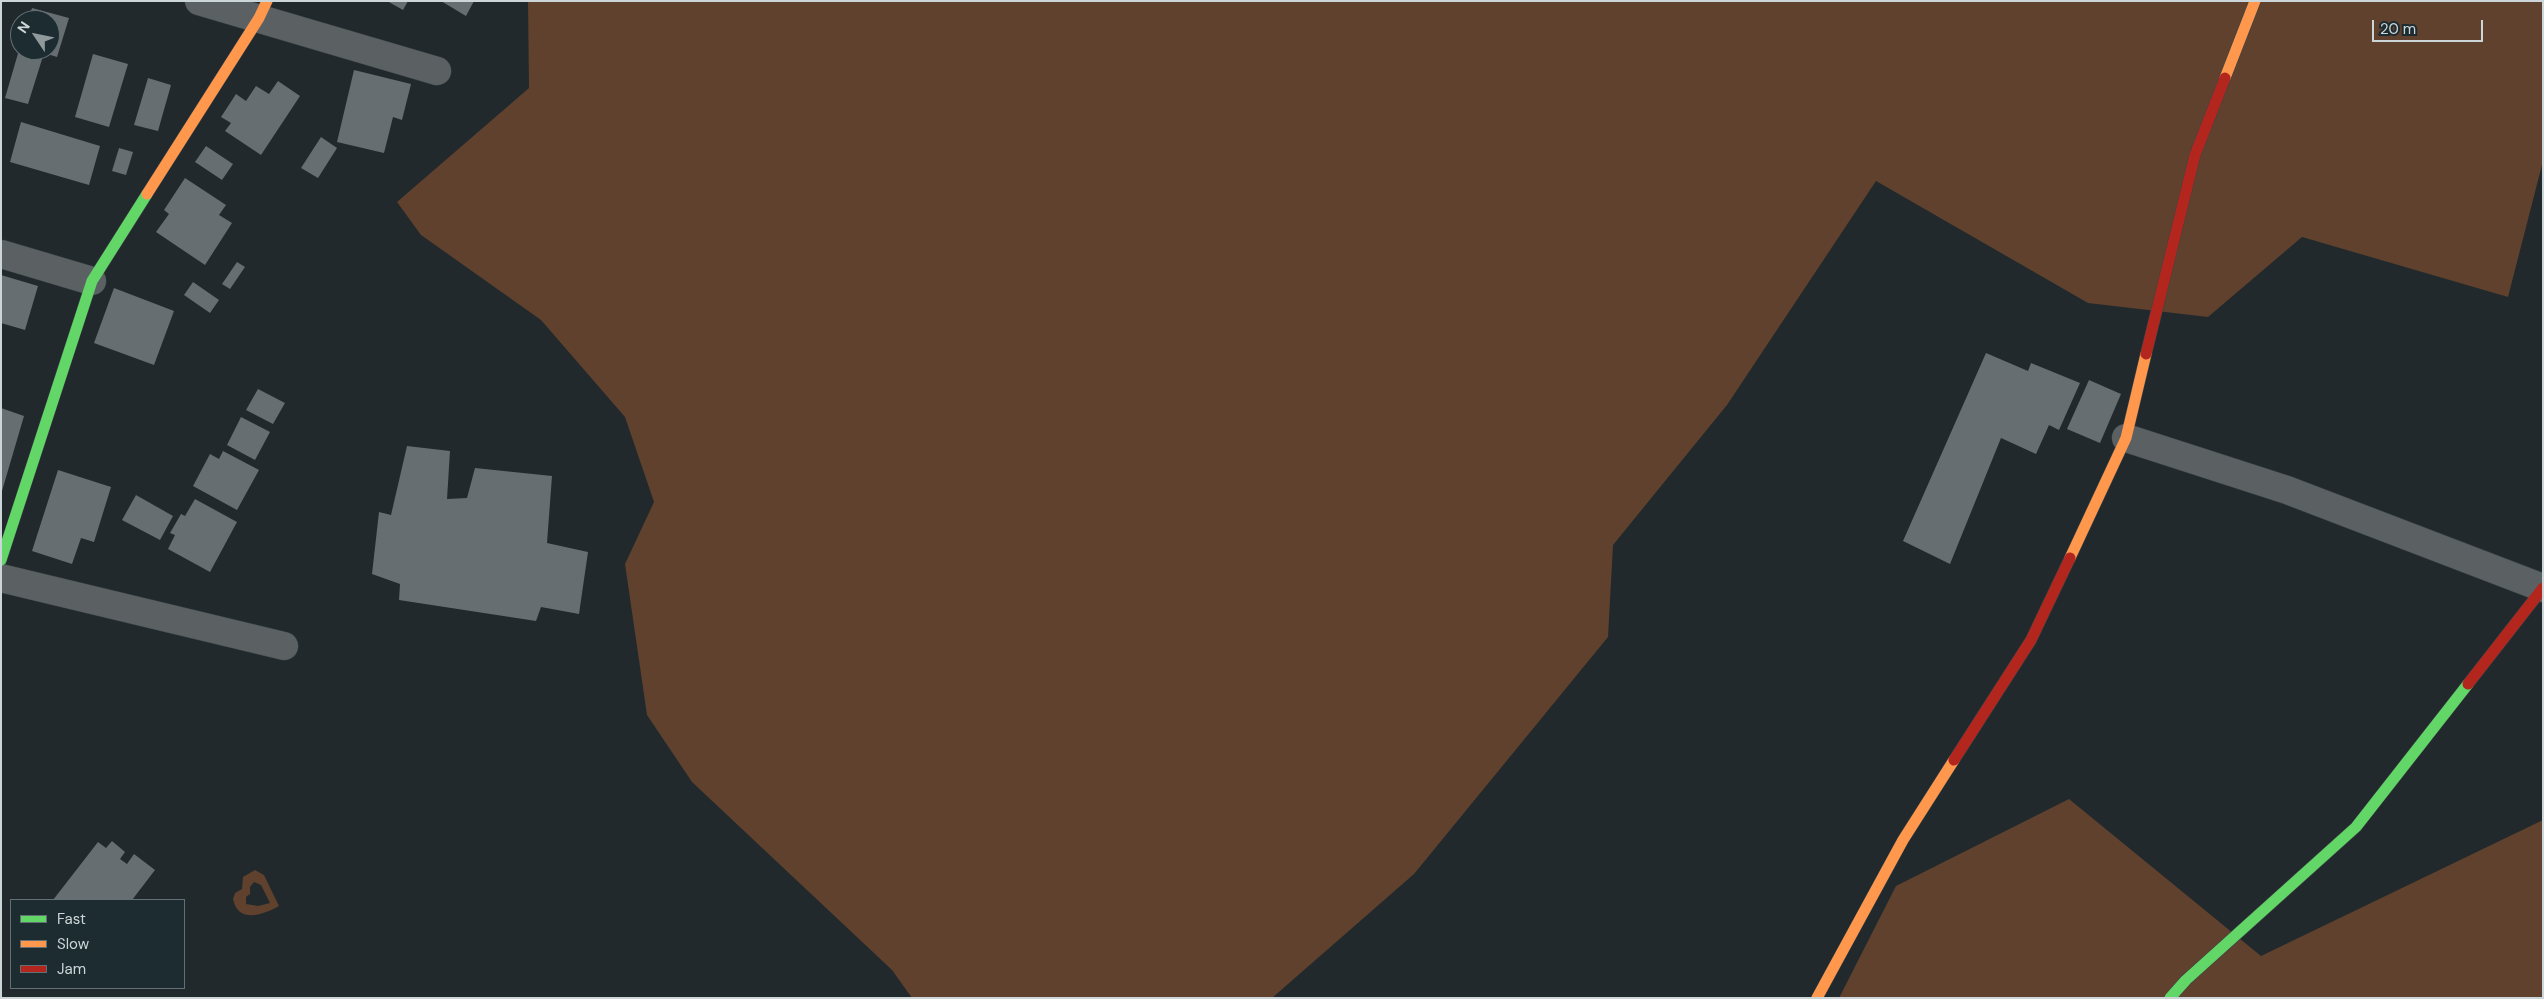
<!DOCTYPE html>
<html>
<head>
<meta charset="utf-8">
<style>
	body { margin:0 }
	#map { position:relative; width:2544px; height:999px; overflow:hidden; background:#21292c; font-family:"DM Sans",sans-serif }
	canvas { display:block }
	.frame { position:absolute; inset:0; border:2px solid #ccd6d8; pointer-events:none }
	.legend { position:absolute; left:10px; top:899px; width:175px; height:90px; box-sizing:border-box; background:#1d2c30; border:1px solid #637073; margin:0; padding:6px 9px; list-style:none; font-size:15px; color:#ccd6d8 }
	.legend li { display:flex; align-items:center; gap:10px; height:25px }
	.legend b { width:25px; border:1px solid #637073 }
	.north { position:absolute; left:10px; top:10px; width:50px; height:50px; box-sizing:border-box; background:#1d2c30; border:1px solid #637073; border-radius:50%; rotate:304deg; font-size:14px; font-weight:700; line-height:20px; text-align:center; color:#ccd6d8 }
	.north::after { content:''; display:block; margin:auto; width:18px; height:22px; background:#90999c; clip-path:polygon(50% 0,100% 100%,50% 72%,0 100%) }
	.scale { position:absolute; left:2372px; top:20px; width:111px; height:22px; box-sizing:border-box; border:2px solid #ccd6d8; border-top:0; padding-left:6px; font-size:15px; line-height:18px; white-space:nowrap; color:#ccd6d8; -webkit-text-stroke:4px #1d2c30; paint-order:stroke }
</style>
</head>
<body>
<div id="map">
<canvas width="2544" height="999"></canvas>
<div class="frame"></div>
<ul class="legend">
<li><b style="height:6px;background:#63d668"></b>Fast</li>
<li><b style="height:6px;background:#ff974d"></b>Slow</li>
<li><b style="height:6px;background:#b3261e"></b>Jam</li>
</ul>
<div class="north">N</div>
<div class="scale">20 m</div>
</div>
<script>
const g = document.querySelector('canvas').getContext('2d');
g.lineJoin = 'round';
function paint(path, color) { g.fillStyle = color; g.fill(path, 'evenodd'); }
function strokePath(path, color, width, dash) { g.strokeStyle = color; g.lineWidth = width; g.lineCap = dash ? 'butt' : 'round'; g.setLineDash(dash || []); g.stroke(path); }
paint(new Path2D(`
	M528,1h2015v160l-35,136 -206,-60 -94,80 -120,-14 -212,-122 -149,224 -114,140 -5,92 -194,237 -142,124h-360l-20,-28 -200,-188 -45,-67 -22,-151 29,-62 -29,-85 -84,-97 -120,-85 -24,-33 132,-114z
	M2069,799l192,157 282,-136v178h-704l57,-112z
	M255,870l9,5 15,31c-16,9 -41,18 -46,-7l2,-6 7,-4 1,-12zM254,882l7,3 9,18 -12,3 -12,-2v-7l4,-3v-7z`), '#5f412d');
paint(new Path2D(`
	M387,1h21l-5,9z
	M441,1h33l-8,15z
	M32,8l37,10 -12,39 -13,-4 -16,51 -23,-6 14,-48h31v-30h-22z
	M93,54l35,10 -19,63 -34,-10z
	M354,70l57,14 -9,36 -9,-3 -9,36 -47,-11z
	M148,78l23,7 -13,46 -24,-6z
	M278,81l22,15 -39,59 -36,-24 6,-8 -10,-6 15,-23 10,7 10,-15 13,8z
	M21,122l79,24 -11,39 -79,-23z
	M321,137l16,11 -19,30 -17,-10z
	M206,146l27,18 -11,16 -27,-18z
	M119,148l14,4 -7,23 -14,-4z
	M185,178l41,27 -7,10 13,8 -27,42 -49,-33 13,-18 -5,-4z
	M237,262l8,5 -15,22 -8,-5z
	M1,275l37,11 -13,44 -24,-7z
	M193,282l26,18 -9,13 -26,-18z
	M114,288l60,23 -20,54 -60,-22z
	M1986,353l42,18 3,-8 49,20 -21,47 -10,-5 -13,29 -35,-16 -51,126 -47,-23z
	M2089,380l32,14 -21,49 -33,-14z
	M258,389l27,14 -12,21 -27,-14z
	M1,408l23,8 -22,75h-1z
	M241,417l29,15 -15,28 -28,-15z
	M407,446l43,5 -3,48 20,-1 8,-30 77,8 -5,67 41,9 -9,62 -38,-7 -5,14 -137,-21 1,-16 -28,-10 7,-62 12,3z
	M223,451l36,19 -22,40 -44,-24 17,-32 9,5z
	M58,470l53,17 -17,55 -13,-4 -9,26 -40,-13z
	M136,495l37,21 -13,24 -38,-20z
	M195,499l42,23 -27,50 -42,-23 7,-14 -5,-2 11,-19 4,2z
	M112,841l13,11 -5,7 7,5 7,-10 21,16 -23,30h-79l45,-58 8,6z`), '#676e71');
const street = new Path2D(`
	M199,1l238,70
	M1,254l91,27
	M2126,438l161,52 256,98
	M1,578l283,68`);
const fast = new Path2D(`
	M1,560l91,-279 55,-87
	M2170,998l16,-18 170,-153 112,-143`);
const slow = new Path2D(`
	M2225,78l30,-77
	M147,194l112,-176 8,-17
	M2070,558l56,-120 20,-84
	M1817,998l86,-158 51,-80`);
const jam = new Path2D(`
	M2146,354l49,-199 30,-77
	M2468,684l75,-96
	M1954,760l77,-120 39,-82`);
strokePath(street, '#3d4547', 29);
strokePath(fast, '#3d4547', 12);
strokePath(slow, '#3d4547', 12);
strokePath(jam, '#3d4547', 12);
strokePath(street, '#5b6163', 28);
strokePath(fast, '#63d668', 11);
strokePath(slow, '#ff974d', 11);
strokePath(jam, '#b3261e', 11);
</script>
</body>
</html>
